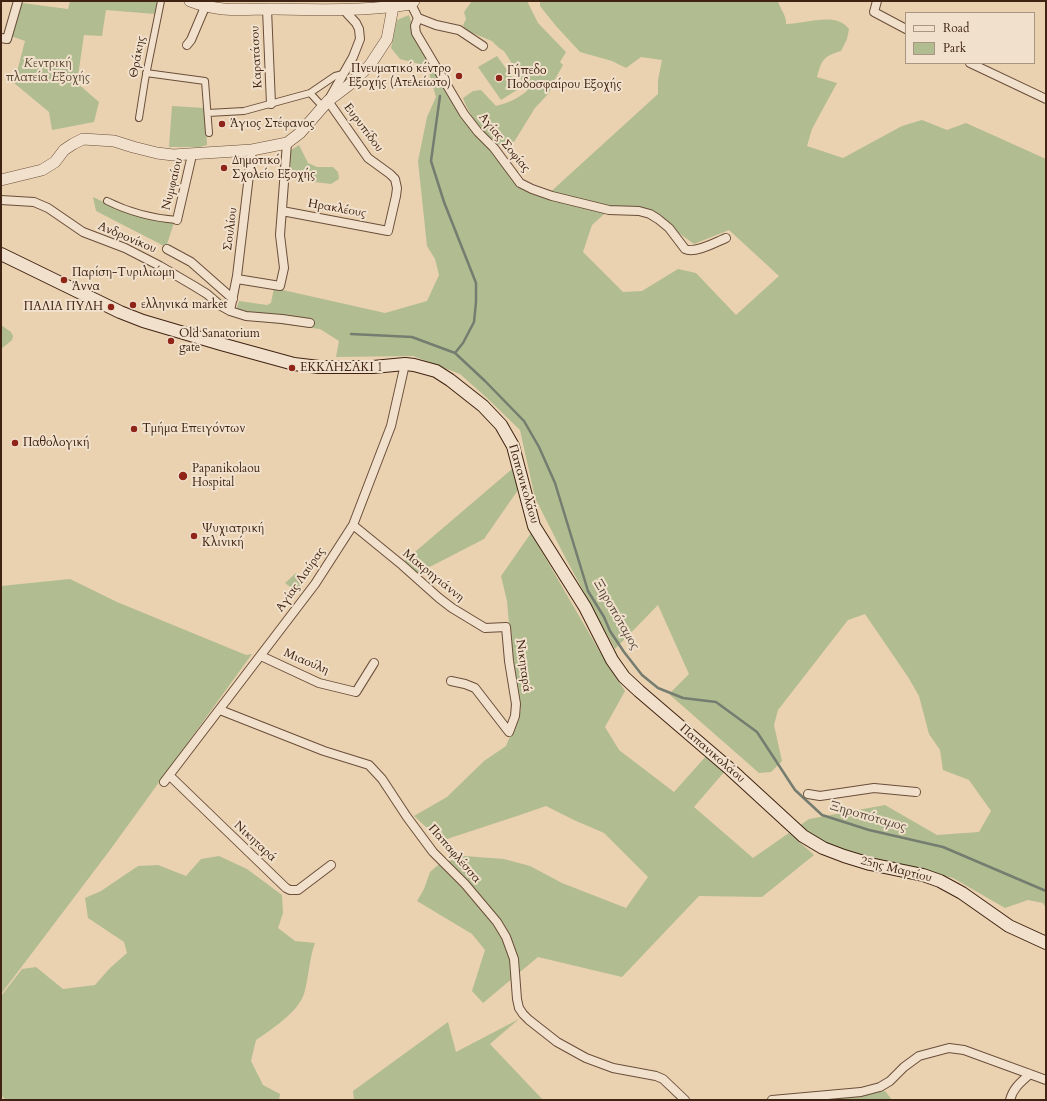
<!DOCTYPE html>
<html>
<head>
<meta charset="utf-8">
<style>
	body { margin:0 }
	#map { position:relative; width:1047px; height:1101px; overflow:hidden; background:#ead1b0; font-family:Cardo,serif }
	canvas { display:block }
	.frame { position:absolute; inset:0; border:2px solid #402312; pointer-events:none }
	.legend { position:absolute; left:905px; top:12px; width:130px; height:52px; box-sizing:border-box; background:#f1e1cc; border:1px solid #aa9582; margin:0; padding:5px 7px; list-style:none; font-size:12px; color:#402312 }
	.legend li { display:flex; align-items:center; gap:8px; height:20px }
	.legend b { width:20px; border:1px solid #aa9582 }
</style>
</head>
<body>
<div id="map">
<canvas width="1047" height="1101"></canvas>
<div class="frame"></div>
<ul class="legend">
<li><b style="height:5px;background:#f1e1cc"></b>Road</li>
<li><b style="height:11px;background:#b1bd90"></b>Park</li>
</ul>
</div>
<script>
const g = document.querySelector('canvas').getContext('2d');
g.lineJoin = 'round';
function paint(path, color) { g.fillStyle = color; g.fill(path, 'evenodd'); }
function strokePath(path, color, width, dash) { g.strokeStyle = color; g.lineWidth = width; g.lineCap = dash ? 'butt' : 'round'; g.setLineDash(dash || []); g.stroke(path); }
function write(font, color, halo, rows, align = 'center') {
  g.font = font + ' Cardo,serif'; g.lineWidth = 4; g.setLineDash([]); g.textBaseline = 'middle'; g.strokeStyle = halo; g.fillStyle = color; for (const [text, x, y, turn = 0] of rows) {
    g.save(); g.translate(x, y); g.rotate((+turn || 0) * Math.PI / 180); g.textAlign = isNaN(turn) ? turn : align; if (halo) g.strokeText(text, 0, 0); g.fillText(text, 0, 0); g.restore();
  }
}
paint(new Path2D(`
	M70,1h88l-3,13 -49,-4 -4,26 -18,-1 -7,48 22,19 -5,20 -42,8 -3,-18 -35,-29 11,-42 -14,-5 11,-33 46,6z
	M472,1h55l11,22 28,29 -6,10 3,3 -9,16 -5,12 -14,15 -21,34 -17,3c-14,-13 -28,-29 -34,-47l10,-7 8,-1 15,16c12,-3 21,-7 31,-15l-9,-18 -14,-22 -5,-3 -7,-7 -27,-11 -2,-5 3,-6 -2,-7z
	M540,1h238c2,8 9,15 8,23 19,0 50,-13 63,5l-2,10 -6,12c-18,6 -19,8 -24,26l20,6 -25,46 -5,17 36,12 59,-32 20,-6 25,10 19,-7 80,36v749l-3,-5 -15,-3 -23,8 -52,-30 -104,-26 -27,-11 -23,-15 10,-7 76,-14 52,30 42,-3 12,-21 -22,-31 -26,-10 -3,-20 -11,-16 -10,-38 -11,-19 -43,-63 -17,6 -70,90 -4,15 8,36 -11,11 -12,1 -90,-79 20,-20 -31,-69 -43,44 -49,-90 -31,-61 -15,-68 -33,-32 -27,-24 -47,-18 -77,1 3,-16 -19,-12 -65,-8 -21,-5 5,-15 28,4 4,-2 3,-15 111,25 42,-12 12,-26 -4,-16 -8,-13 -9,-85 9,-44 9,-20 -9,-31 -27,-7 -9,-11 6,-28 12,-5 5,17 48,84 49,57 35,23 112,-102v-14l4,-20 -21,-3 -15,11 -14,-7 -32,-9 -24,-26 -16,-20zM611,208l36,2 47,34 35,-14 50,46 -43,39 -40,-42 -18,-4 -36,22 -19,1 -40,-40 9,-27z
	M497,56l23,32 -19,12 -23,-33z
	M172,106l33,2 2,37 -7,2h-31z
	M299,145l9,18 9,4h16l5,5 1,7 -8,5 -41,-5 1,-29z
	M93,197c27,13 51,22 81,26l-8,24 -70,-36z
	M1,325l10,7 2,4 -1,4 -11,9z
	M512,469l6,21 -34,49 -70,36 -12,-12z
	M531,533l73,126 21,32 -20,36 14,23 55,42 33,-37 18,16 -31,36 59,51 36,-25 25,22 -52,42 -63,-1 -77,81 -84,-20 -55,46 -11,-12 13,-41 -13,-16 -55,-33 7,-12 6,-17 8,-7 26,-9 40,3 26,7 32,17 64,25 22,-31 -44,-44 -30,-13 -28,-14 -26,9 -79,26 -27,-25 33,-19 37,-36 22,-15 15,-36 -9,-51 -5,-58 -6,-25z
	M296,573l10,7 -9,12 -12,-9z
	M70,579l47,23 129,53 6,-1 -142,196 -109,144v-408z
	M219,856l28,13 35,26 1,18 -5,15 17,13 20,2c-6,16 -6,34 -11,51 -6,18 -33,36 -48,46l-5,21 12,24 17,9 -1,6h-273l-5,-5v-99l21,-27 14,-2 27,22 32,-4 15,-17 17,-15 -3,-11 -36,-24 -3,-20 16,-7 37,-25 20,-1 28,11 15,-17z
	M519,1019l-29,25 53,56h-189l-1,-9 95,-69 8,30z
	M885,1091l7,9h-74z`), '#b1bd90');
strokePath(new Path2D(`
	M440,96l-9,65 13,41 32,81v19l-2,20 -11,21 -8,10
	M351,334l61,3 43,16 30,28 39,40 15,26 16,36 33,108 16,26 6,14 14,21 18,23 16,13 25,10 33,4 41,30 38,58 27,25 47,15 74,17 103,44`), '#757c70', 2.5);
const pedestrian = new Path2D(`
	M146,73l59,8 4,52
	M310,93l13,14
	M208,113l36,-2 66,-18 25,-17 8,-2
	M139,118l6,-38 16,-79
	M107,201c22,11 45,17 70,19`);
const minor = new Path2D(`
	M877,1l-3,11 32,17
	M411,4l7,14 -3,8 1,7 48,81 14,18 16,16 26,35 12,6 20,7 57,14 30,1 11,3 8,5 11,9 16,21c10,5 31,-7 41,-11
	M267,9l4,95
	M418,18l18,7 23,5 24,16
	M1,38l6,1 11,-38
	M187,45l4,-5 14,-33
	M970,63l76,36
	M1,200l33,2 14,6 35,24 42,16 35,18 34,20 13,8 14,12 9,5 16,5 36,3 28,4
	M282,211l106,20 8,-35 1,-8 -2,-9 -5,-5 -22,-16 -40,-57 25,-44 7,-18 -1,-10 -3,-6 -12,-13
	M177,220l15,-65
	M167,249l24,13 42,37
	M237,279l43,7 4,-18 -4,-33 7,-92
	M230,311l7,-35 15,-126
	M353,525l49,40 37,33 13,10 33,20 21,-1 3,34 7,43 -1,12 -6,16 -34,-44 -10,-4 -14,-3
	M261,656l58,27 37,9 18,-29
	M220,710l104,41 45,14 13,14 25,38 26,35 32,32 32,38 9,15 8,22 3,40 2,9 4,6 6,6 28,22 29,16 27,10 43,8 7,3 22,21
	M170,776l116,112 4,2h8l33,-25
	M164,782l151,-198 38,-59 38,-99 14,-62
	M808,794l12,2 54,-8 42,4
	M772,1100l89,-8 19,-5 10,-6 14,-14 15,-11 30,-8 15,2 82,30
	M1010,1100c3,-12 11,-18 20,-26`);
const tertiary = new Path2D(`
	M190,1c30,12 53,8 84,8 46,1 92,2 137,-5l3,-3
	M1,180l41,-10 13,-8 9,-12 9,-6 10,-5 31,2 19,6 24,6 16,2 79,-5 35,-7 13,-10 28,-32 21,-16 21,-20 17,-26 6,-32`);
const secondary = new Path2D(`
	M1,254l119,58 23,9 78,23 73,20 25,3h54l32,-3 9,1 22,6 14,9 33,26 18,19 12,21 21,80 51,81 27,53 12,17 15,14 91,78 73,67 20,12 21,8 26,8 53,11 17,6 22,12 47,33 37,17`);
strokePath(pedestrian, '#6a4e3a', 8);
strokePath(minor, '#6a4e3a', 10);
strokePath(tertiary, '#6a4e3a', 12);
strokePath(secondary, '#402312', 14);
strokePath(pedestrian, '#f1e1cc', 6);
strokePath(minor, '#f1e1cc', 8);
strokePath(tertiary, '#f1e1cc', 11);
strokePath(secondary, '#f1e1cc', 12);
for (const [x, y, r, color] of [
	[459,76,4,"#8f2418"],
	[499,78,4,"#8f2418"],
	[222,124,4,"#8f2418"],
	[224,168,4,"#8f2418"],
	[64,280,4,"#8f2418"],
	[133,305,4,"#8f2418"],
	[111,307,4,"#8f2418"],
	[171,341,4,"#8f2418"],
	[292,368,4,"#8f2418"],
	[134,429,4,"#8f2418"],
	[15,443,4,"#8f2418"],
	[183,476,5,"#8f2418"],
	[194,536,4,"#8f2418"]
]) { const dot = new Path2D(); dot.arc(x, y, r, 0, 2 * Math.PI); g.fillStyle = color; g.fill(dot); strokePath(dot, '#f1e1cc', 1.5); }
write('12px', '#402312', '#f1e1cc', [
	["Θράκης",138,57,-79],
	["Καρατάσου",257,57,-93],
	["Ευρυπίδου",363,128,53],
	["Αγίας Σοφίας",504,143,50],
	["Νυμφαίου",173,184,-76],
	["Ηρακλέους",337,209,10],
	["Σουλίου",231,229,-83],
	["Ανδρονίκου",127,238,23],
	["Παπανικολάου",523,484,74],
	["Μακρηγιάννη",433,576,39],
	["Αγίας Λαύρας",301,580,-55],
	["Μιαούλη",306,662,23],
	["Νικηταρά",523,666,82],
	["Παπανικολάου",712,754,41],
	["Νικηταρά",255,842,43],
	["Παπαφλέσσα",454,854,49],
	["25ης Μαρτίου",896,870,14]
]);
write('italic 12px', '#5c4a32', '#f1e1cc', [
	["Κεντρική",48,64],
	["πλατεία Εξοχής",48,78]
]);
write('12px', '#402312', '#f1e1cc', [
	["Πνευματικό κέντρο",451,69,"right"],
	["Εξοχής (Ατελείωτο)",451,83,"right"],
	["Γήπεδο",507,71],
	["Ποδοσφαίρου Εξοχής",507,85],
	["Άγιος Στέφανος",230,124],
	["Δημοτικό",232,161],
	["Σχολείο Εξοχής",232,175],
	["Παρίση-Τυριλιώμη",72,273],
	["Άννα",72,287],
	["ελληνικά market",141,305],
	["ΠΑΛΙΑ ΠΥΛΗ",103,307,"right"],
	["Old Sanatorium",179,334],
	["gate",179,348],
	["ΕΚΚΛΗΣΑΚΙ 1",300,368],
	["Τμήμα Επειγόντων",142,429],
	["Παθολογική",23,443],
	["Papanikolaou",192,469],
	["Hospital",192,483],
	["Ψυχιατρική",202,529],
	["Κλινική",202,543]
], 'left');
write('italic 13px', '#564839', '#f1e1cc', [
	["Ξηροπόταμος",616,615,60],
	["Ξηροπόταμος",868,817,16]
]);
</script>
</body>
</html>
